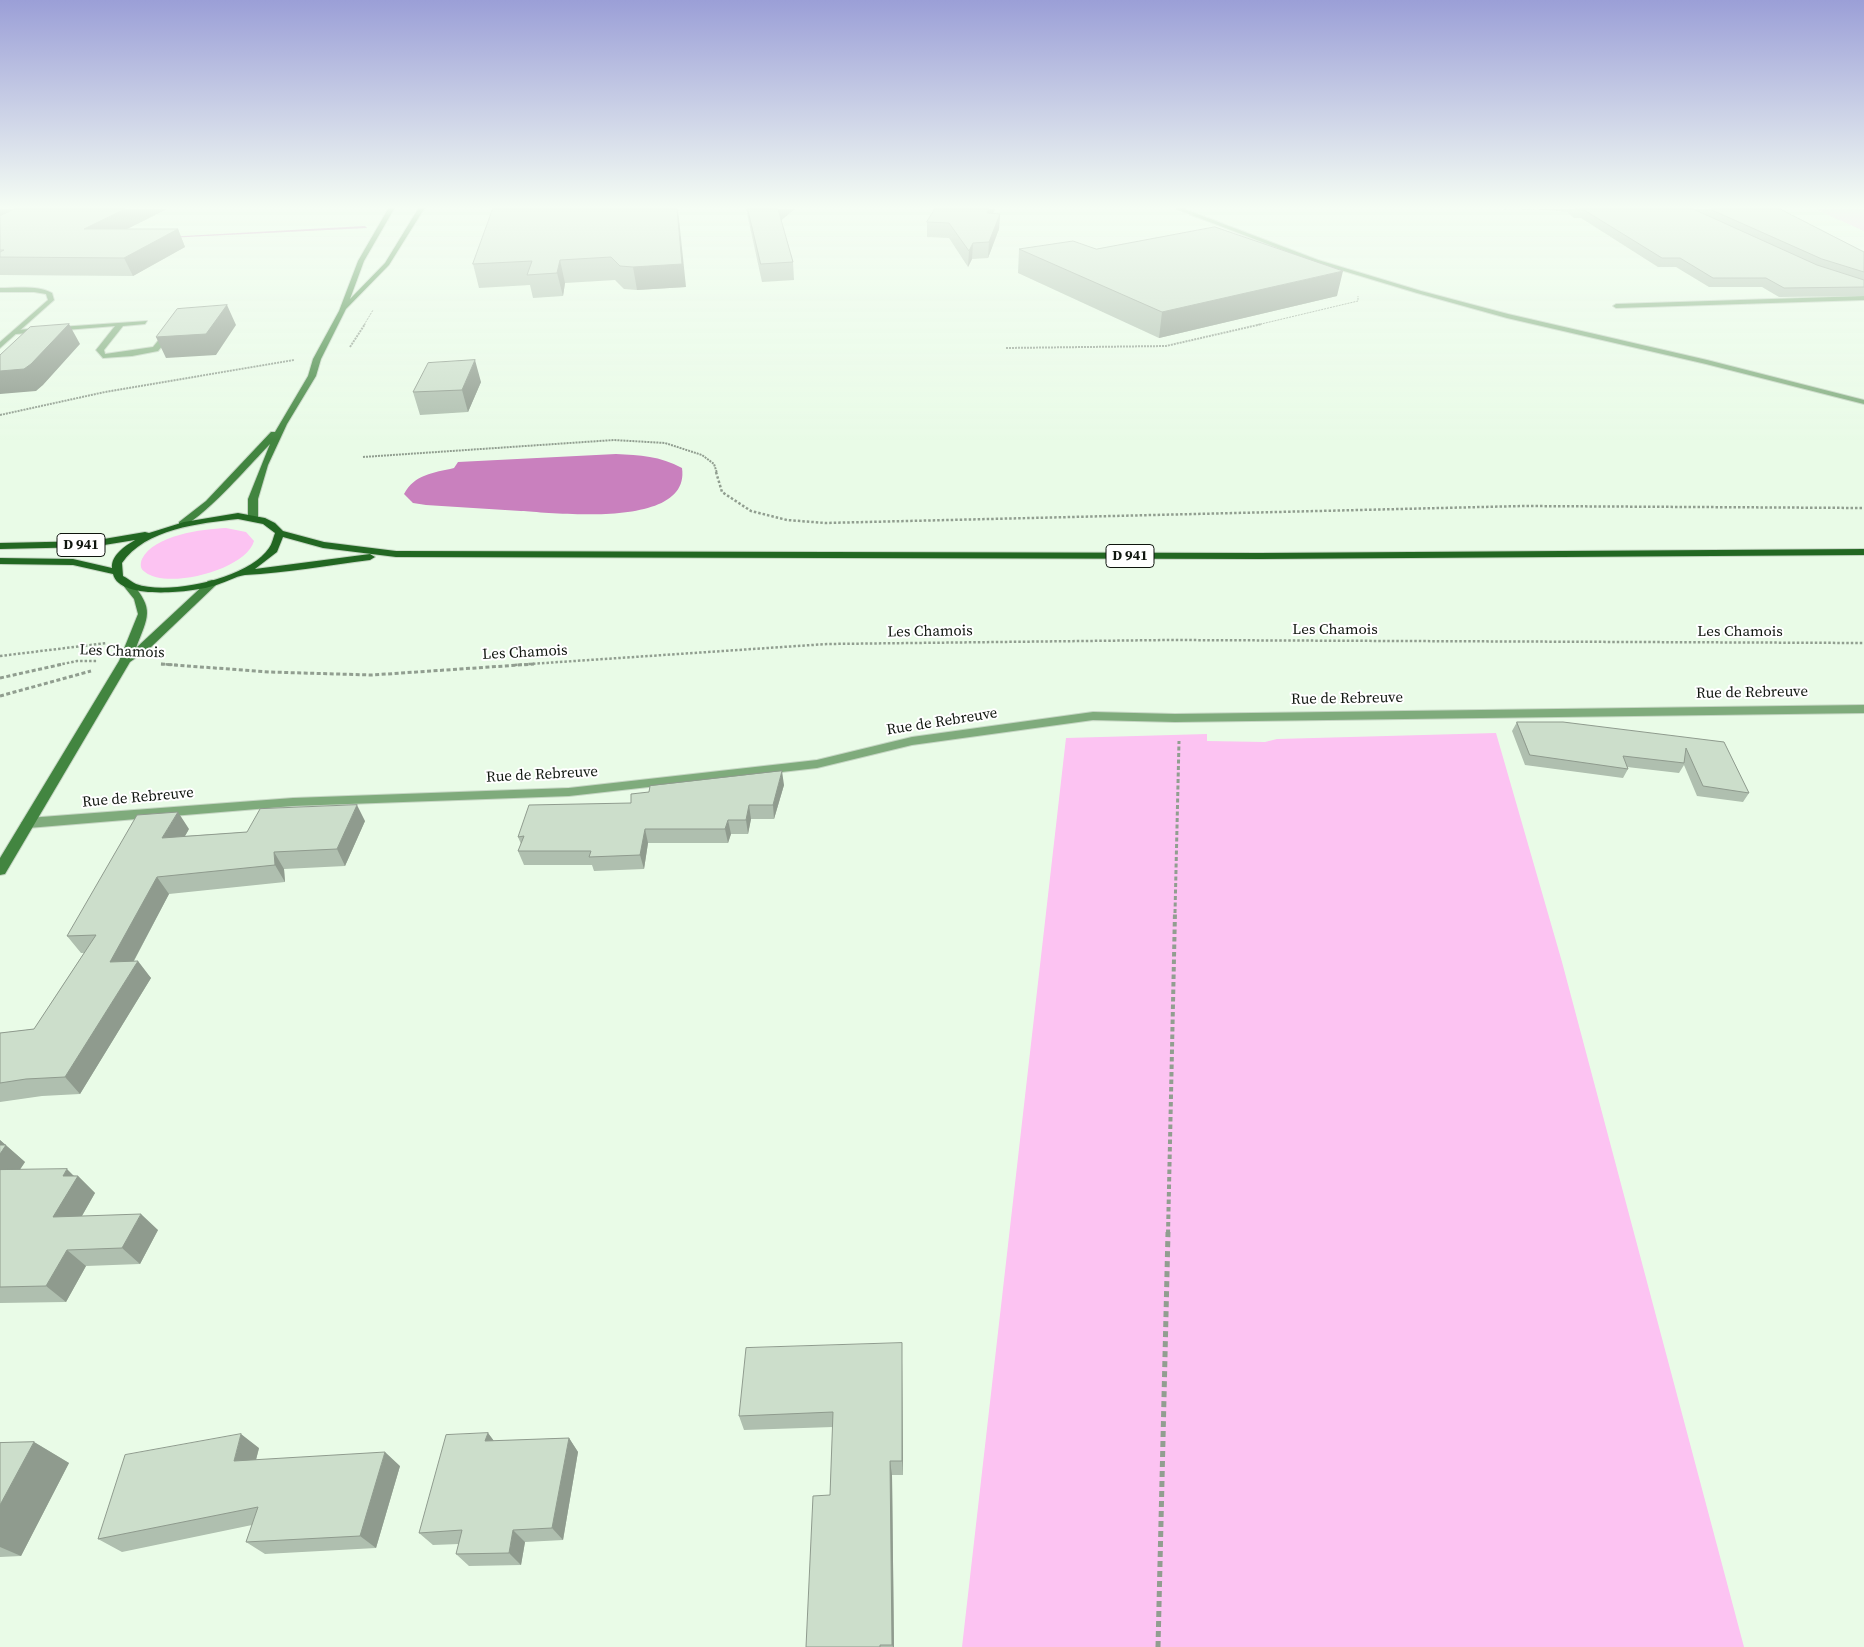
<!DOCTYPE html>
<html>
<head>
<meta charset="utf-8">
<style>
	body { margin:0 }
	canvas { display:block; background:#e9fbe7 }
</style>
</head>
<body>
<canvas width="1864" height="1647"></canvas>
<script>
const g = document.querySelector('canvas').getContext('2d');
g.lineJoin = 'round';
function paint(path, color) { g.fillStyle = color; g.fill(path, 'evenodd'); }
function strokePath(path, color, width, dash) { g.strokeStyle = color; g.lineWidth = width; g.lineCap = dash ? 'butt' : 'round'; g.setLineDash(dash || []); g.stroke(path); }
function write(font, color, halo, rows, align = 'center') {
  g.font = font + ' "Source Serif 4",serif'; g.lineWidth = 4; g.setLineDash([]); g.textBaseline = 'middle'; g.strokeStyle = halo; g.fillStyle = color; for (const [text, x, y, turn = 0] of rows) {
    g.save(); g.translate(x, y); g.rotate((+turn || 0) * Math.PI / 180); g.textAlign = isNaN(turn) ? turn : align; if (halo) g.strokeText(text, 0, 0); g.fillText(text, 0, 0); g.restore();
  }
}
paint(new Path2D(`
	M1815,209h49v22z
	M226,528l20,4 8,9c-8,29 -87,49 -109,31 -5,-3 -5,-8 -3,-13 12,-24 60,-30 84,-31z
	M1496,733l66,229 182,685h-782l104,-909 141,-4v7l58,1 12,-3z`), '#fcc3f2');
paint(new Path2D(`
	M616,454c24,1 44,2 66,14 9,61 -126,45 -161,43 -32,-2 -64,-4 -95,-6l-13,-2 -9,-9c11,-20 29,-21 50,-26l4,-6z`), '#c980be');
paint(new Path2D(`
	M365,226l2,2 -200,10 -2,-1z`), '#c980be');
const service = new Path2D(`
	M1176,209h8l134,51 103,31 87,23 199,46 157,40v4l-158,-40 -199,-46 -90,-25 -103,-31z
	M1864,296v4l-248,8 -3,-2 3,-2z
	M147,321l-2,3 -22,2 -19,24 1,4 48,-7 12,-15 7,2 -14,17 -26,5 -29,2 -7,-8 19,-24 -99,8 -4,-2 4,-2z`);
const minor = new Path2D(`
	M0,288c16,0 38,-3 52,5l2,7 -54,48v-6l48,-42 -2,-6 -12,-2h-34z
	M1864,705v8l-689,9 -82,-2 -181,25 -95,23 -248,28 -276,10 -265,22 -7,-5 7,-5 265,-20 276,-10 248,-28 95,-23 181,-25 82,2z`);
const secondary = new Path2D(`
	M388,209h6l-30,52 -14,38 35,-36 33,-54h6l-35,56 -43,44 -25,50 -5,17 -29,48 -19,41 -10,34v19l-5,3 -5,-3v-19l22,-55c-14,14 -75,85 -91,82v-4l27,-21 65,-69h4l33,-56 5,-17 26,-48 19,-50z
	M212,580l4,1v4l-66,63 -20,14 -125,212 -5,1v-17l119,-197 19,-47 -4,-15 -12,-15 1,-2h8c24,28 17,34 5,66l72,-67z`);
const primary = new Path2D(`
	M238,513l27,5 10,5 8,8 41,11 72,9 864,2 604,-4v6l-604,4 -864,-2 -73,-9 -40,-11 -6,15 -22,17 115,-15 5,3 -5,3c-41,5 -84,13 -125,15 -9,1 -23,9 -32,11 -20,6 -94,15 -100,-12l-40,-9 -73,-1v-6l73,1 39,9c-1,-13 13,-22 23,-28l-43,7 -92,2v-6l92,-2 53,-9 4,1 35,-11zM238,519l25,5 12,9c-2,5 -3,11 -6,15 -20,30 -100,48 -133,36 -4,-2 -9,-6 -13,-8l-1,-13c23,-34 78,-40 116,-44z`);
strokePath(service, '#c6d6c4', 2);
strokePath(minor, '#c6d6c4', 2);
strokePath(secondary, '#c6d6c4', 2);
strokePath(primary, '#c6d6c4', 2);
strokePath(new Path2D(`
	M364,325l9,-15
	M1257,325l101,-24v-5`), '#919e90', 1, [2, 1]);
strokePath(new Path2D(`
	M350,347l15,-23
	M1006,348l160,-2 96,-22
	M0,415l105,-23 189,-32
	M363,457l251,-17 51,3 37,12 12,9 3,9`), '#919e90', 2, [2, 1]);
strokePath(new Path2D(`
	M716,472l6,20 29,19 36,9 38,3 698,-17 341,2
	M0,656l107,-13
	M161,664l17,1
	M58,665l19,-4h20
	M515,665l312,-21 342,-4 695,3`), '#919e90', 2.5, [2.5, 2]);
strokePath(new Path2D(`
	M161,664l108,8 103,3 162,-11
	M0,678l63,-14
	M0,696l91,-25
	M1175,913l4,-172`), '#919e90', 3, [4, 2.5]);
strokePath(new Path2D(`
	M1168,1234l7,-322`), '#919e90', 4, [4.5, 3]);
strokePath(new Path2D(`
	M1158,1647l10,-415`), '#919e90', 5, [6, 4]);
paint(service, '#7fab7c');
paint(minor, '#7fab7c');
paint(secondary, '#428540');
paint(primary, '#226722');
paint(new Path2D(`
	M0,209h167l-40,20h51l7,18 -52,29 -133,-1z
	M493,209l193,78 -49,3 -13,-1 -9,-9 -50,3 -2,13 -30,2 -3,-13 -51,3 -6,-24z
	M746,209h49l-14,11 12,42 1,18 -32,2z
	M935,209h60l-2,4 7,1 -1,15 -11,29 -16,1 -4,8 -19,-29 -22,-1v-15z
	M1496,209h284l84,43v44l-85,1 -17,-10h-53l-33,-20h-18l-77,-49h-7l-7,-6 -19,-2z
	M1019,249h77l241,47 -178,42 -141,-65z
	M481,382l-13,30 -48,3 -7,-23z
	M1517,722l207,20 25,51 -6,9 -46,-6 -13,-31 -5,8 -52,-6 1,2 -5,9 -98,-13 -13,-34z
	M784,785l-10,34h-23l-3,15h-17l-3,9h-80l-4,26 -50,2 -2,-6h-68l-6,-14 3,-7 -3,-7 113,-34z
	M365,821l-20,45 -61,3 1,13 -116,12 -35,67 17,17 -71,116 -38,2 -42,6v-69l34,-4 50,-76h-3l-14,-17 122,-107 -4,7 62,-4z
	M0,1140l25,22 -6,8 59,6 17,17 -13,23 76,14 -18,34 -54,2 -20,36 -66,1z
	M902,1359l1,116h-11l2,172h-88l24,-152 3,-68 -89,3 -5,-14z
	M488,1433l6,8 75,-3 9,14 -15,88 -38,2 -4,23 -52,1 -13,-12 3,-10 -26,1 -14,-12z
	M34,1442l35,21 -48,93 -21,1v-114z
	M259,1448l-3,12 144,6 -24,82 -111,6 -19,-12 6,-17 -130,27 -24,-13z`), '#afbfaf');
paint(new Path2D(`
	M0,209h45l-45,20z
	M125,209h42l-74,37 -9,-17z
	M677,209h1l8,78 -49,3 -4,-23z
	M778,209h17l-16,13z
	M989,209h6l-9,19 1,-15z
	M1000,214l-1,15 -11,29 1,-16z
	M178,229l7,18 -52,29 -9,-18z
	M973,243l-1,16 -4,8 1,-16z
	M560,260l5,23 -2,13 -6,-23z
	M1343,271l-6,25 -178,42 3,-26z
	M227,305l9,20 -20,30 -50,3 -10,-21z
	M69,324l11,20 -37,41 -7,6 -36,3v-23z
	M475,360l6,22 -13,30 -6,-22z
	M782,771l2,14 -10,34 -1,-14z
	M357,805l8,16 -20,45 -8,-17z
	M749,805l2,14 -3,15 -2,-14z
	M178,812l11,17 -15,26 -12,-17z
	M728,820l3,14 -3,9 -3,-14z
	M645,829l3,14 -4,26 -4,-14z
	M274,852l10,17 1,13 -10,-17z
	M157,877l12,17 -45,85 -14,-17z
	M138,961l13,17 -71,116 -15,-17z
	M0,1140l25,22 -17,26 -8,-7z
	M67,1169l9,9 2,-2 17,17 -23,40 -19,-16 10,-41z
	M141,1214l17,16 -18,34 -18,-16z
	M67,1250l19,16 -20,36 -20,-16z
	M902,1343v16l1,116 -1,-14z
	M488,1433l11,15 -14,-7z
	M241,1434l18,14 -7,27 -18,-14z
	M569,1438l9,14 -15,88 -11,-12z
	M34,1442l35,21 -48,93 -21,-9v-42z
	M385,1452l15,14 -24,82 -16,-12z
	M890,1461l2,14 2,172h-1l-1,-2z
	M513,1530l12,12 -4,23 -12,-12z`), '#8f9b8e');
const building = new Path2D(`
	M15,209h110l-41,20h94l-54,29 -124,-1v-5l4,-2h-4v-34z
	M493,209h184l5,55 -49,3 -13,-1 -9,-9 -51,3 -3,13 -30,2 5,-14 -59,3z
	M748,209h30l15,53 -32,2z
	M935,209h54l-2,4 13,1 -11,28 -16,1 -4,8 -20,-28 -22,-1z
	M1576,209h117l124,56 47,15v7l-80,1 -18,-10h-53l-33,-20h-18l-78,-48z
	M1710,209h70l84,43v20l-42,-13z
	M1215,227l128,44 -181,41 -143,-63 54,-8 23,8z
	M227,305l-21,29 -50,3 21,-28z
	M69,324l-38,40 -7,5 -24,2v-16l30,-28z
	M475,360l-13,30 -49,2 15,-29z
	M1517,722h46l161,20 25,51 -46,-7 -17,-38 -2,15 -61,-7 5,13 -98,-14z
	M782,771l-9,34h-24l-3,15h-18l-3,9h-80l-5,26 -51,2 2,-6h-73l6,-15 -6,1 11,-32 102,-2v-9l18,-2 1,-6z
	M357,805l-20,44 -63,3 1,13 -118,12 -47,85 28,-1 -73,116 -39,2 -26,4v-50l34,-4 62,-94 -29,1 70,-121 41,-3 -16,26 85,-6 13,-23z
	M0,1145h6l-6,9z
	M67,1169l-4,7h15l-25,41 88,-3 -19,34 -55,2 -21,36 -46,1v-117z
	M902,1343v118h-12l2,184h-12v2h-74l7,-151 17,-1 3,-83 -94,4 7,-68z
	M488,1433l-3,8 84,-3 -17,90 -39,2 -4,23 -53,1 6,-24 -43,3 27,-98z
	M241,1434l-7,27 151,-9 -25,84 -114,6 12,-35 -160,32 27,-84z
	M34,1442l-34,63v-62z`);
paint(building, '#ccdecb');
strokePath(building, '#8f9b8e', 1);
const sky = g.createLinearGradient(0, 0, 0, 440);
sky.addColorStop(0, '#9b9fd7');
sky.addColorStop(0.47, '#f5fdf4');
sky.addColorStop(1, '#f5fdf400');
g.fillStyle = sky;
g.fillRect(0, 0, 1864, 440);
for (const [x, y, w] of [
	[81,545,48],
	[1130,556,48]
]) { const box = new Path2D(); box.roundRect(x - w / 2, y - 11.5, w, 23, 4); g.fillStyle = '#fff'; g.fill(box); strokePath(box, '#0f150e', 1); }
write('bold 14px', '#0f150e', null, [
	["D 941",81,545],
	["D 941",1130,556]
]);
write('15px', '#0f150e', '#fff', [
	["Les Chamois",1335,630],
	["Les Chamois",930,632,-1],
	["Les Chamois",1740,632],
	["Les Chamois",122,652,2],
	["Les Chamois",525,653,-3],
	["Rue de Rebreuve",1752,693,-1],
	["Rue de Rebreuve",1347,699,-1],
	["Rue de Rebreuve",942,722,-9],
	["Rue de Rebreuve",542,775,-3],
	["Rue de Rebreuve",138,798,-5]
]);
</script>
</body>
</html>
